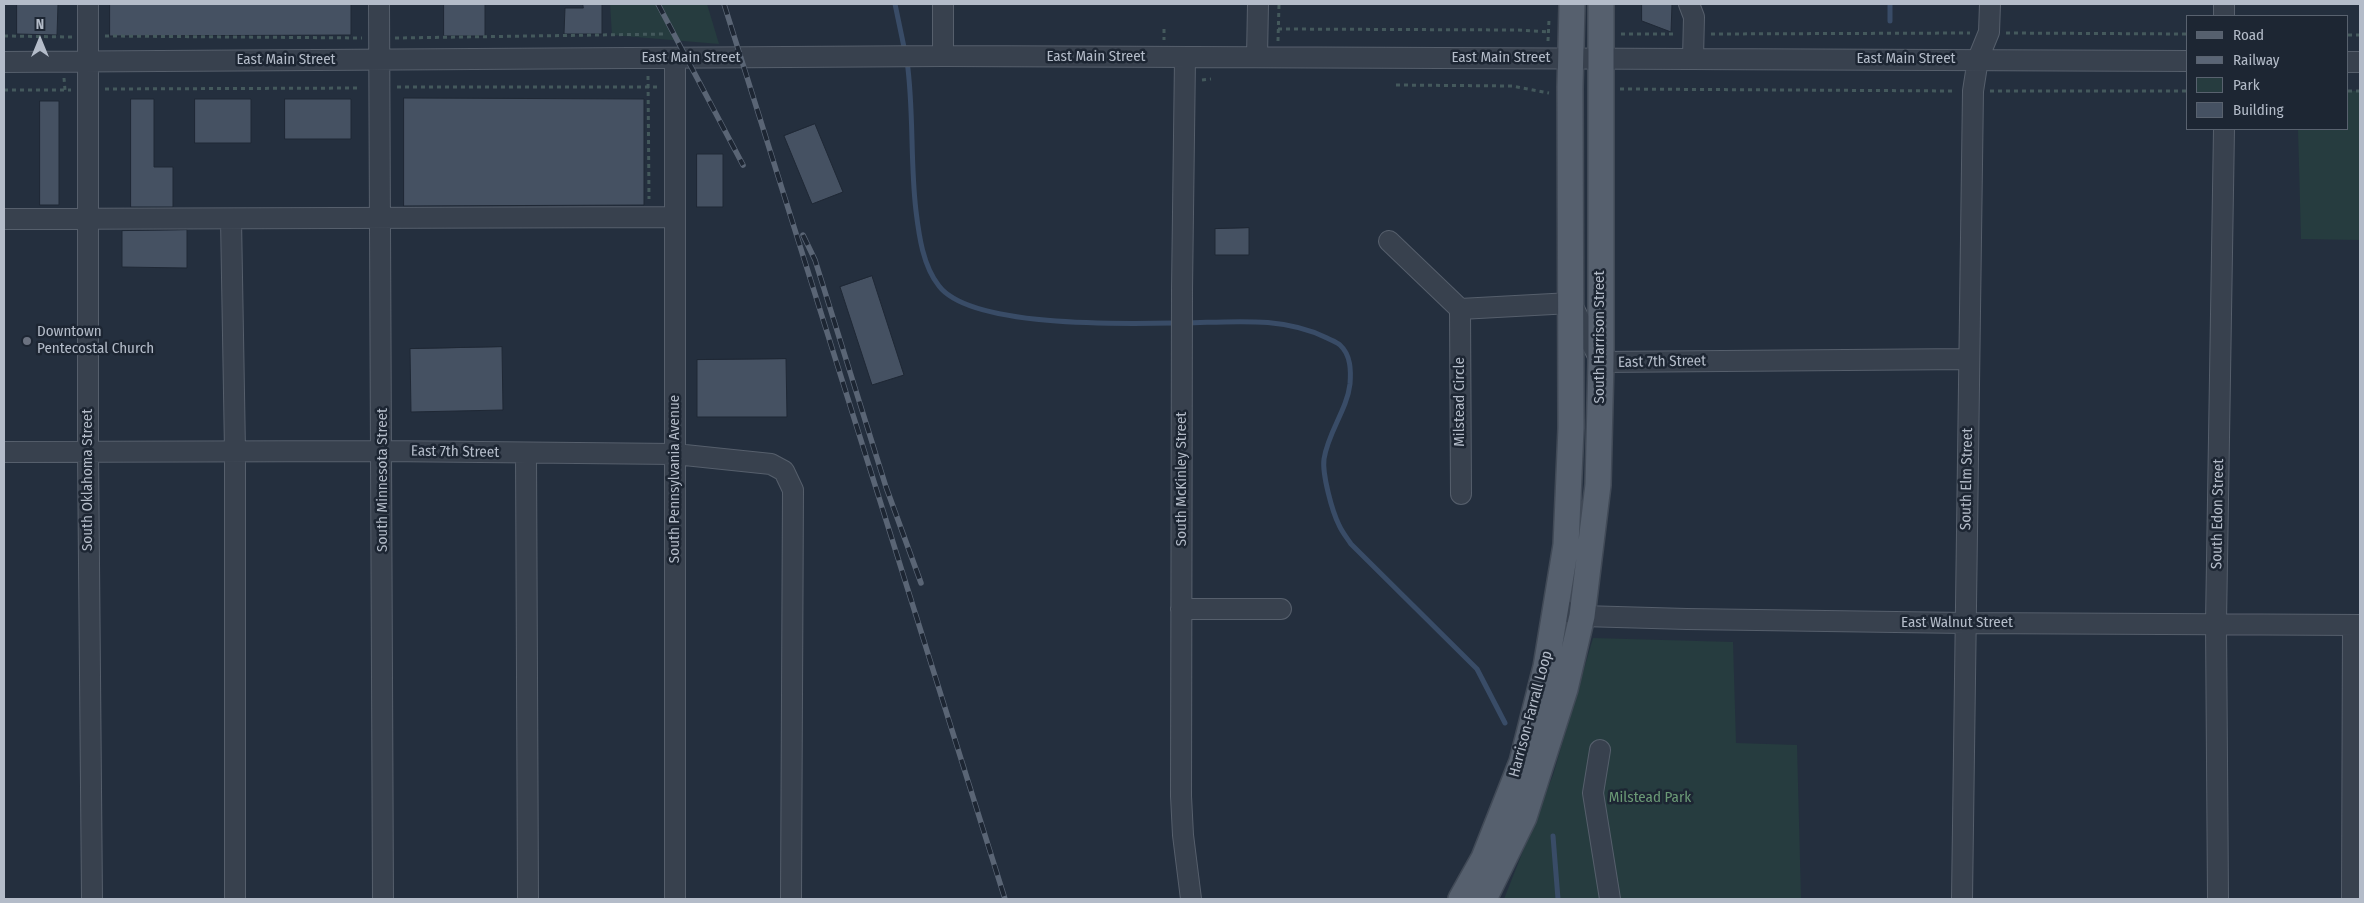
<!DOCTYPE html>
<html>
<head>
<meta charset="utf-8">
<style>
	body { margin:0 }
	#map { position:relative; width:2364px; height:903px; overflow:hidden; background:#242f3e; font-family:"Fira Sans Condensed",sans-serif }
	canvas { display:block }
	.frame { position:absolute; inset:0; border:5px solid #b4bcc9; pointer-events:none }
	.legend { position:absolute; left:2186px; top:15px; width:162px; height:115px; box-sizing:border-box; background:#1d2633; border:1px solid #59626f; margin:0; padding:6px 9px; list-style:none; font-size:15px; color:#b4bcc9 }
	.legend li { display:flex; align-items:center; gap:10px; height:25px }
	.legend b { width:25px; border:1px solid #59626f }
	.north { position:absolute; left:15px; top:15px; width:50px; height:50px; -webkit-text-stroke:4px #1d2633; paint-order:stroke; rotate:0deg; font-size:14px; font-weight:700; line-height:20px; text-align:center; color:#b4bcc9 }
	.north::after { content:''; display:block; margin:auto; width:18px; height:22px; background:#b4bcc9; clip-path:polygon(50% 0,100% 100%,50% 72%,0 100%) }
</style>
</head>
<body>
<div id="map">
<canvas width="2364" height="903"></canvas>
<div class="frame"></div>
<ul class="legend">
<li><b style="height:6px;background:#56606e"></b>Road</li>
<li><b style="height:6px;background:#5a6575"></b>Railway</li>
<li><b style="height:14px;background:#263c3f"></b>Park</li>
<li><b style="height:14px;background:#455162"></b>Building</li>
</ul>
<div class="north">N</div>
</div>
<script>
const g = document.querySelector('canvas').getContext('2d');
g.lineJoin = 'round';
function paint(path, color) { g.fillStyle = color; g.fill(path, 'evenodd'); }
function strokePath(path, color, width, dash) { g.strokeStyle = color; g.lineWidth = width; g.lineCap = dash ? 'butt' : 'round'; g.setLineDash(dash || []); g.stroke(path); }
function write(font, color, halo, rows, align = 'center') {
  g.font = font + ' "Fira Sans Condensed",sans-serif'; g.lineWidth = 5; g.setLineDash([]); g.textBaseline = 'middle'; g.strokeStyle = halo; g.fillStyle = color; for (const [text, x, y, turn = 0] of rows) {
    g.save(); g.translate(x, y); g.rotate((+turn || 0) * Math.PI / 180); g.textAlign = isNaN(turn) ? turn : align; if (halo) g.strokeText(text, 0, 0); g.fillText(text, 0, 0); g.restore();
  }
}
paint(new Path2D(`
	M610,4h97l12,40 -107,-9z
	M2348,91h12v149l-59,-1 -3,-110h50z
	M1593,638l140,4 3,101 61,2 4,154h-297l49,-124z`), '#263c3f');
strokePath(new Path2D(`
	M895,4l10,48
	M1890,4v17
	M907,61c7,49 3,100 9,150 3,25 7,55 23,75 32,42 186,38 238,37
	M1185,323c48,-1 97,-7 142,15 4,2 10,4 13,7 11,10 11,26 10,39 -3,26 -22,48 -26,75 -2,15 8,52 15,66 3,7 8,13 12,19l126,125 28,54
	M1553,836l5,63`), '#394c67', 5);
const building = new Path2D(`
	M17,4h41l-1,31 -40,-1z
	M110,4h241v31l-241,1z
	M444,4h41v32h-41z
	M583,4h19v30h-38l1,-26h18z
	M1642,4h30l-1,28 -29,-11z
	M404,98l240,1v106l-240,1z
	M131,99h23v68h19v40h-42z
	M195,99h56v44h-56z
	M285,99h66v40h-66z
	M40,101h19v104h-19z
	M815,124l28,68 -31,12 -28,-68z
	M697,154h26v53h-26z
	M1249,228v27h-34v-26z
	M187,230v38l-65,-1v-36z
	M872,276l32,99 -32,10 -32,-98z
	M502,347l1,63 -92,2 -1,-63z
	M786,359l1,58h-90v-57z`);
paint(building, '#455162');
strokePath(building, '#1f2835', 1);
const minor = new Path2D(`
	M88,4v447l4,448
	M379,4l4,895
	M1689,4l5,13 -1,41
	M2224,4v12
	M943,56v-52
	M1257,57l1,-53
	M1185,58l-3,232 -1,506 2,39 8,64
	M4,62l939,-6 1245,5
	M2348,62h12
	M4,219l671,-2
	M231,219l4,232v448
	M1389,241l71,68 111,-6 30,59 367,-3
	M1460,309l1,185
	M4,452l379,-1 292,3 96,10 13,7 9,19 -2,409
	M526,453l2,446
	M1555,608l27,8 105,3 278,4 395,2
	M1181,609h100
	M1600,750l-7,43 17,106
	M675,899v-841
	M1962,899l11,-808 5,-32 11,-27 1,-28
	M2218,899l-2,-276 8,-494
	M2352,899l1,-274`);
const major = new Path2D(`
	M1461,899l23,-41 38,-96 24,-95 20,-122 5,-117 -1,-341 2,-83
	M1484,899l40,-82 41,-128 17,-73 16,-131 3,-123v-358`);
strokePath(minor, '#565f6c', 22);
strokePath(major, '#414a57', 28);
strokePath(new Path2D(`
	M1164,29v11
	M1278,29l240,1 32,2
	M2006,33l182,1
	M1621,34h56
	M1711,34l259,-1
	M2348,35h12
	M4,36l68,1
	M105,36l257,2
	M395,38l270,-4
	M1278,41l1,-37
	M1548,41l1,-21
	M648,76l1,123
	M64,78l1,12
	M1202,80l9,-1
	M1396,85l116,1 37,7
	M397,87h262
	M105,89l256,-1
	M1620,89l336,2
	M4,90h67
	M1990,91h198
	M2348,91h12`), '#44595c', 3, [4, 4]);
strokePath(minor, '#38414e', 20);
strokePath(major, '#56606e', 25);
const rail = new Path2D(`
	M658,4l85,161
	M724,4l281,895
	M803,235l12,25 71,227 35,96`);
strokePath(rail, '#5a6575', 5.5);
strokePath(rail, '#1d2633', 4, [11]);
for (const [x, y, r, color] of [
	[27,341,5,"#6b7280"]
]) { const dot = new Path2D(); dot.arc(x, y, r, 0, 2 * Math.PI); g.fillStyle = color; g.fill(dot); strokePath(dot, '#1d2633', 2); }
write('15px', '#b4bcc9', '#1d2633', [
	["East Main Street",1096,57],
	["East Main Street",691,58],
	["East Main Street",1501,58],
	["East Main Street",1906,59],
	["East Main Street",286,60],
	["South Harrison Street",1600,337,-90],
	["East 7th Street",1662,362,-1],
	["Milstead Circle",1460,402,-90],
	["East 7th Street",455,452,1],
	["South Pennsylvania Avenue",675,479,-90],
	["South McKinley Street",1182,479,-90],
	["South Elm Street",1967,479,-89],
	["South Oklahoma Street",88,480,-90],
	["South Minnesota Street",383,480,-90],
	["South Edon Street",2218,514,-89],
	["East Walnut Street",1957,623],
	["Harrison-Farrall Loop",1531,714,-75]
]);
write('15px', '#b4bcc9', '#1d2633', [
	["Downtown",37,332],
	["Pentecostal Church",37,349]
], 'left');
write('15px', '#6b9a76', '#1d2633', [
	["Milstead Park",1650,798]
]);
</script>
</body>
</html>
